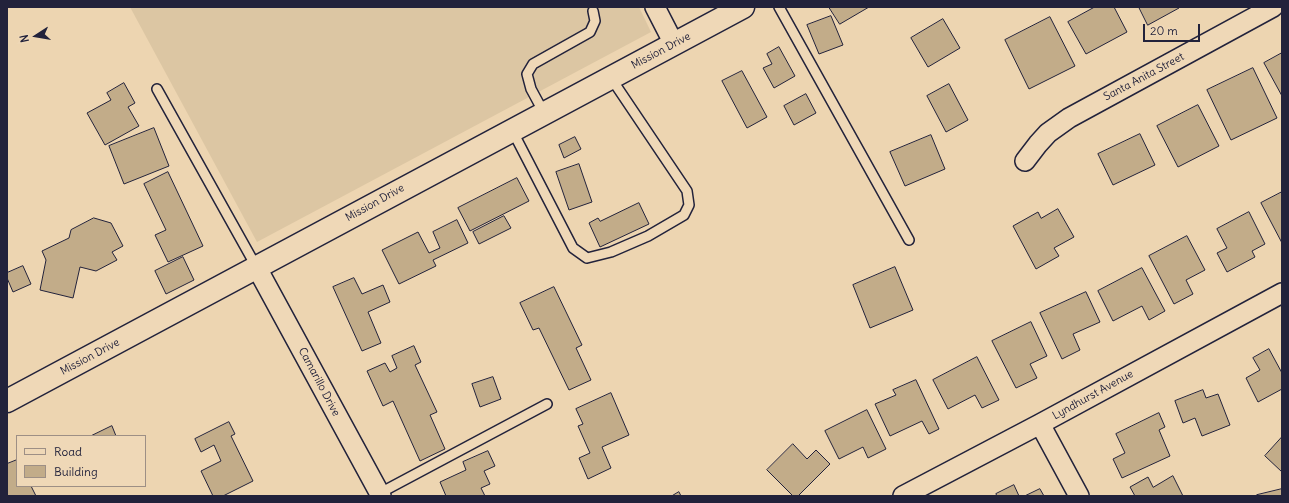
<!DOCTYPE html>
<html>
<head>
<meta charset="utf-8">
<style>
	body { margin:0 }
	#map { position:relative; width:1289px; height:503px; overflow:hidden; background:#edd5b1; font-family:Delius,sans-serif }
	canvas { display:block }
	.frame { position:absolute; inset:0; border:8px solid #22223b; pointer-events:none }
	.legend { position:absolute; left:16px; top:435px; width:130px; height:52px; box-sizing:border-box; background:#efd8b7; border:1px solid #9d8f85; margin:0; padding:5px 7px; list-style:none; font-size:12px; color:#22223b }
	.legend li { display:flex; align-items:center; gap:8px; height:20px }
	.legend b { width:20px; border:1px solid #9d8f85 }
	.north { position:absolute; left:16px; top:16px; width:40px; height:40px; -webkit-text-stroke:3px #efd8b7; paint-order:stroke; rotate:258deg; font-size:11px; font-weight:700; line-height:16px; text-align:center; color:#22223b }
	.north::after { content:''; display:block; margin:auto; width:14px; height:18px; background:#22223b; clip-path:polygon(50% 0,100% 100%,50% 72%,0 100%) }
	.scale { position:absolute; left:1143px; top:24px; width:57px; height:18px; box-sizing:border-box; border:2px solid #22223b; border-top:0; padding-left:5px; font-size:12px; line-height:14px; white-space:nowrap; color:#22223b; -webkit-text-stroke:3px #efd8b7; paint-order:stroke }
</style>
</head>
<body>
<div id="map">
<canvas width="1289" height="503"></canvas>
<div class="frame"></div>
<ul class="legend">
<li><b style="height:5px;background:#efd8b7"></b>Road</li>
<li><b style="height:11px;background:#c2ac89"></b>Building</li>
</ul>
<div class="north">N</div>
<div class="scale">20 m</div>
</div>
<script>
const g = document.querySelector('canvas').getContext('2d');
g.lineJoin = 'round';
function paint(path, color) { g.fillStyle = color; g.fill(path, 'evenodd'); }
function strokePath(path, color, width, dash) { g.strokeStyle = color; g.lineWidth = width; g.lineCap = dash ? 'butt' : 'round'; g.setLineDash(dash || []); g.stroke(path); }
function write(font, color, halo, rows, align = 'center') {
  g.font = font + ' Delius,sans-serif'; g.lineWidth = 3; g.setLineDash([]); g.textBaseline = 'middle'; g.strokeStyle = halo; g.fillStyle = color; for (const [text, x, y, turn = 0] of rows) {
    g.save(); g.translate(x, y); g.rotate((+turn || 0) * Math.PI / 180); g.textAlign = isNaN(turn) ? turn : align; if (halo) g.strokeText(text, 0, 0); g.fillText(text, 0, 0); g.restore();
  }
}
paint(new Path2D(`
	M130,7h509l12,25 -394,210z`), '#dcc6a3');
const building = new Path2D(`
	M829,7h40l-29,17z
	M1095,7h19l13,25 -41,22 -18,-32z
	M1139,7h40v1l-31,17z
	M831,16l12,29 -24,9 -12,-29z
	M1050,17l25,49 -46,23 -24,-49z
	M943,19l17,29 -32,19 -17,-29z
	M779,47l16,29 -21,12 -11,-20 9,-4 -5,-10z
	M1282,53v43l-18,-33z
	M1253,68l24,50 -46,22 -24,-50z
	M742,71l25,46 -20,11 -25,-47z
	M124,83l11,20 -7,4 11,19 -34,19 -18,-32 24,-13 -4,-7z
	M949,84l19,36 -22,12 -19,-36z
	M806,94l10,19 -22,12 -10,-19z
	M1198,105l21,41 -41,21 -21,-41z
	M154,128l15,38 -45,18 -15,-38z
	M1140,134l15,31 -42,20 -15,-31z
	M931,135l14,34 -40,17 -15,-34z
	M575,137l6,12 -17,9 -5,-13z
	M579,164l13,38 -23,8 -13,-38z
	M168,172l35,74 -35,16 -13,-27 11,-5 -22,-46z
	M517,178l12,23 -59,30 -12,-23z
	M1282,192v51l-21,-40z
	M639,203l10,21 -49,23 -11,-24 9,-5 2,3z
	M1058,209l16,28 -20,11 5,8 -23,13 -23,-43 25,-14 3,6z
	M1249,212l16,32 -13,7 3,6 -28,15 -10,-19 10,-5 -10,-19z
	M504,216l7,12 -32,16 -6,-12z
	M94,218l17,5 12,23 -11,6 5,8 -21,11 -16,-4 -7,31 -33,-8 6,-30 -4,-9 27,-13 2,-8z
	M457,220l11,23 -35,17 3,6 -37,18 -17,-34 36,-18 11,21 11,-5 -7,-16z
	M1187,236l18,34 -19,10 7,14 -19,10 -25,-48z
	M183,257l11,23 -28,14 -11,-23z
	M23,266l8,18 -18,8 -6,-14v-5z
	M895,267l18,43 -43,18 -17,-43z
	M1142,268l23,43 -16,9 -7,-14 -29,15 -15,-30z
	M354,278l8,16 21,-9 7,17 -22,10 13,31 -19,8 -29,-64z
	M554,287l28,58 -6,3 15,32 -22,10 -30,-62 -6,2 -13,-27z
	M1086,292l14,30 -27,12 7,16 -18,9 -22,-46z
	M1031,322l16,34 -17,8 7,14 -21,10 -24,-47z
	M414,346l7,16 -6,3 22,47 -7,3 15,34 -25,12 -27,-60 -10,5 -16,-35 18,-8 5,9 7,-4 -5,-12z
	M1269,349l13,24v16l-24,13 -12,-24 14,-8 -7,-12z
	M977,357l22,43 -17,8 -7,-13 -27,14 -15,-29z
	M493,377l8,22 -21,8 -8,-23z
	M916,380l23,49 -10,5 -7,-13 -32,15 -15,-32 21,-9 -3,-5z
	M1203,390l3,8 12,-4 12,31 -28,11 -7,-18 -12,5 -8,-22z
	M611,393l18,42 -27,12 9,21 -23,11 -9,-21 11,-5 -12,-27 5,-2 -7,-15z
	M867,410l19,39 -18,9 -5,-11 -24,12 -14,-28z
	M1159,413l6,14 -6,3 11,26 -48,22 -9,-19 12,-6 -9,-19z
	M229,422l6,12 -4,2 22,45 -30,15h-10l-12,-25 20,-10 -7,-16 -13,7 -6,-13z
	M112,426l4,10h-25z
	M1282,437v35l-17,-16z
	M793,444l14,15 9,-9 14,14 -32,32h-5l-26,-26z
	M488,451l7,15 -11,5 6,13 -9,4 4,8h-39l-6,-14 26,-12 -3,-8z
	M17,460v26h14l5,10h-29v-32z
	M1173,476l10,20h-48l-5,-9 18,-10 5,10z
	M1014,485l5,11h-22l-1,-2z
	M1040,489l4,7h-19z
	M1282,489v7h-24l-1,-1z
	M679,492l2,4h-9z`);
paint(building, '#c2ac89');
strokePath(building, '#22223b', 1);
const service = new Path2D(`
	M779,7l130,233
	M157,89l100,179
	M544,113l-13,-24 -4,-15 6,-10 57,-32 5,-11 -2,-10
	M512,130l61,118 14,10 24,-6 37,-16 36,-21 5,-10 -2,-14 -76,-113
	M380,493l167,-89`);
const minor = new Path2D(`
	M655,7l19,37
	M1025,161l13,-17 10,-11 21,-15 204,-111
	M257,268l124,228
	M1040,424l39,72
	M903,496l137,-72 242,-131`);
const tertiary = new Path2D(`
	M7,401c246,-131 491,-263 736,-394`);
strokePath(service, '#22223b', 12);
strokePath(minor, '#22223b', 22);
strokePath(tertiary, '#22223b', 25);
strokePath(service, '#efd8b7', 9);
strokePath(minor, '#efd8b7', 19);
strokePath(tertiary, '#efd8b7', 22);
write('11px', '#22223b', '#efd8b7', [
	["Mission Drive",661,51,-28],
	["Santa Anita Street",1144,77,-28],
	["Mission Drive",375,203,-29],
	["Mission Drive",90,357,-28],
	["Camarillo Drive",319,382,62],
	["Lyndhurst Avenue",1093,395,-29]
]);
</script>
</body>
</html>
